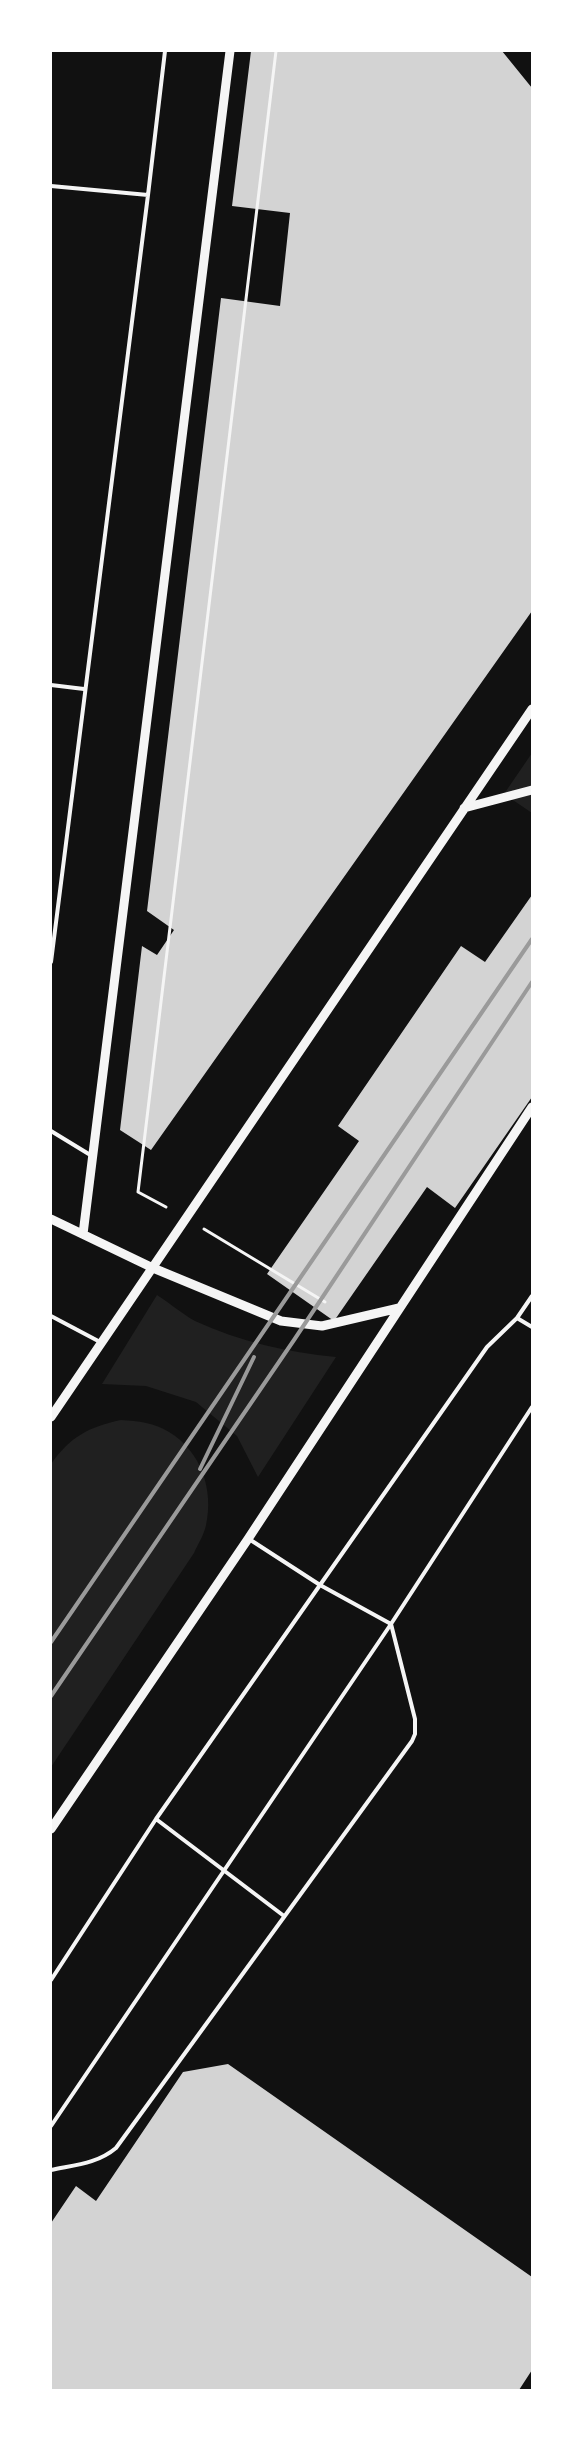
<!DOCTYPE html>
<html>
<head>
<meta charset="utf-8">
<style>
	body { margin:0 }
	#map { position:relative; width:583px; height:2441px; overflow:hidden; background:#111; font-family:"Fira Sans",sans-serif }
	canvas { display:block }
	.frame { position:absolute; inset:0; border:52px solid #fff; pointer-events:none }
</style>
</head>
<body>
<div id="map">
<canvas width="583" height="2441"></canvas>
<div class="frame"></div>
</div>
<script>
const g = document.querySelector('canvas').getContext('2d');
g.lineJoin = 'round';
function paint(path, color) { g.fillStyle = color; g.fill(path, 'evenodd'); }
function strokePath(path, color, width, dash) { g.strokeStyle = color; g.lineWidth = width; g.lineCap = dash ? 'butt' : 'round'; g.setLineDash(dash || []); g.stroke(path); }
paint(new Path2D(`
	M532,753v60l-28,-19z
	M157,1295c13,8 25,19 38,26 45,21 92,31 141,36l-78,120 -21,-41 -41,-34 -50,-16 -44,-2z
	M121,1420c17,1 34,3 48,12 32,19 45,58 37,93 -2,10 -8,19 -12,28l-143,214v-303c20,-28 38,-37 70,-44z`), '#202020');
paint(new Path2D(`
	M251,51h251l30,37v523l-381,539 -31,-20 22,-184 15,9 17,-25 -27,-19 74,-613 59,8 10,-93 -58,-7z
	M532,895v202l-77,111 -28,-21 -93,134 -67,-47 92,-133 -21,-15 123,-180 24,16z
	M228,2064l304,213v93l-13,20h-468v-167l25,-37 20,15 87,-129z`), '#d3d3d3');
strokePath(new Path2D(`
	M166,1207l-28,-15 138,-1141
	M204,1229l121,73`), '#f5f5f5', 3);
strokePath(new Path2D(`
	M51,186l97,9 17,-144
	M51,685l33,4
	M51,962l97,-767
	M51,1131l41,25
	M51,1316l51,27
	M517,1318l15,-22
	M156,1819l128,97
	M51,1980l105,-161 164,-234 -71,-46
	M51,2126l340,-502 -71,-39 167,-238 30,-29 15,9
	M51,2170c23,-5 46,-6 65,-22l296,-407 3,-7v-15l-24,-95 141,-217`), '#f5f5f5', 4);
strokePath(new Path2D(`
	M464,808l68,-18
	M51,1219l102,49 128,53 41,5 77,-18
	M83,1234l147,-1183
	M51,1417l481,-708
	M51,1829l197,-290 284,-432`), '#f5f5f5', 9);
strokePath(new Path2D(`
	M200,1469l54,-112
	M51,1642l481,-703
	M51,1696l243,-356 238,-358`), '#9a9a9a', 4);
</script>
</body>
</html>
